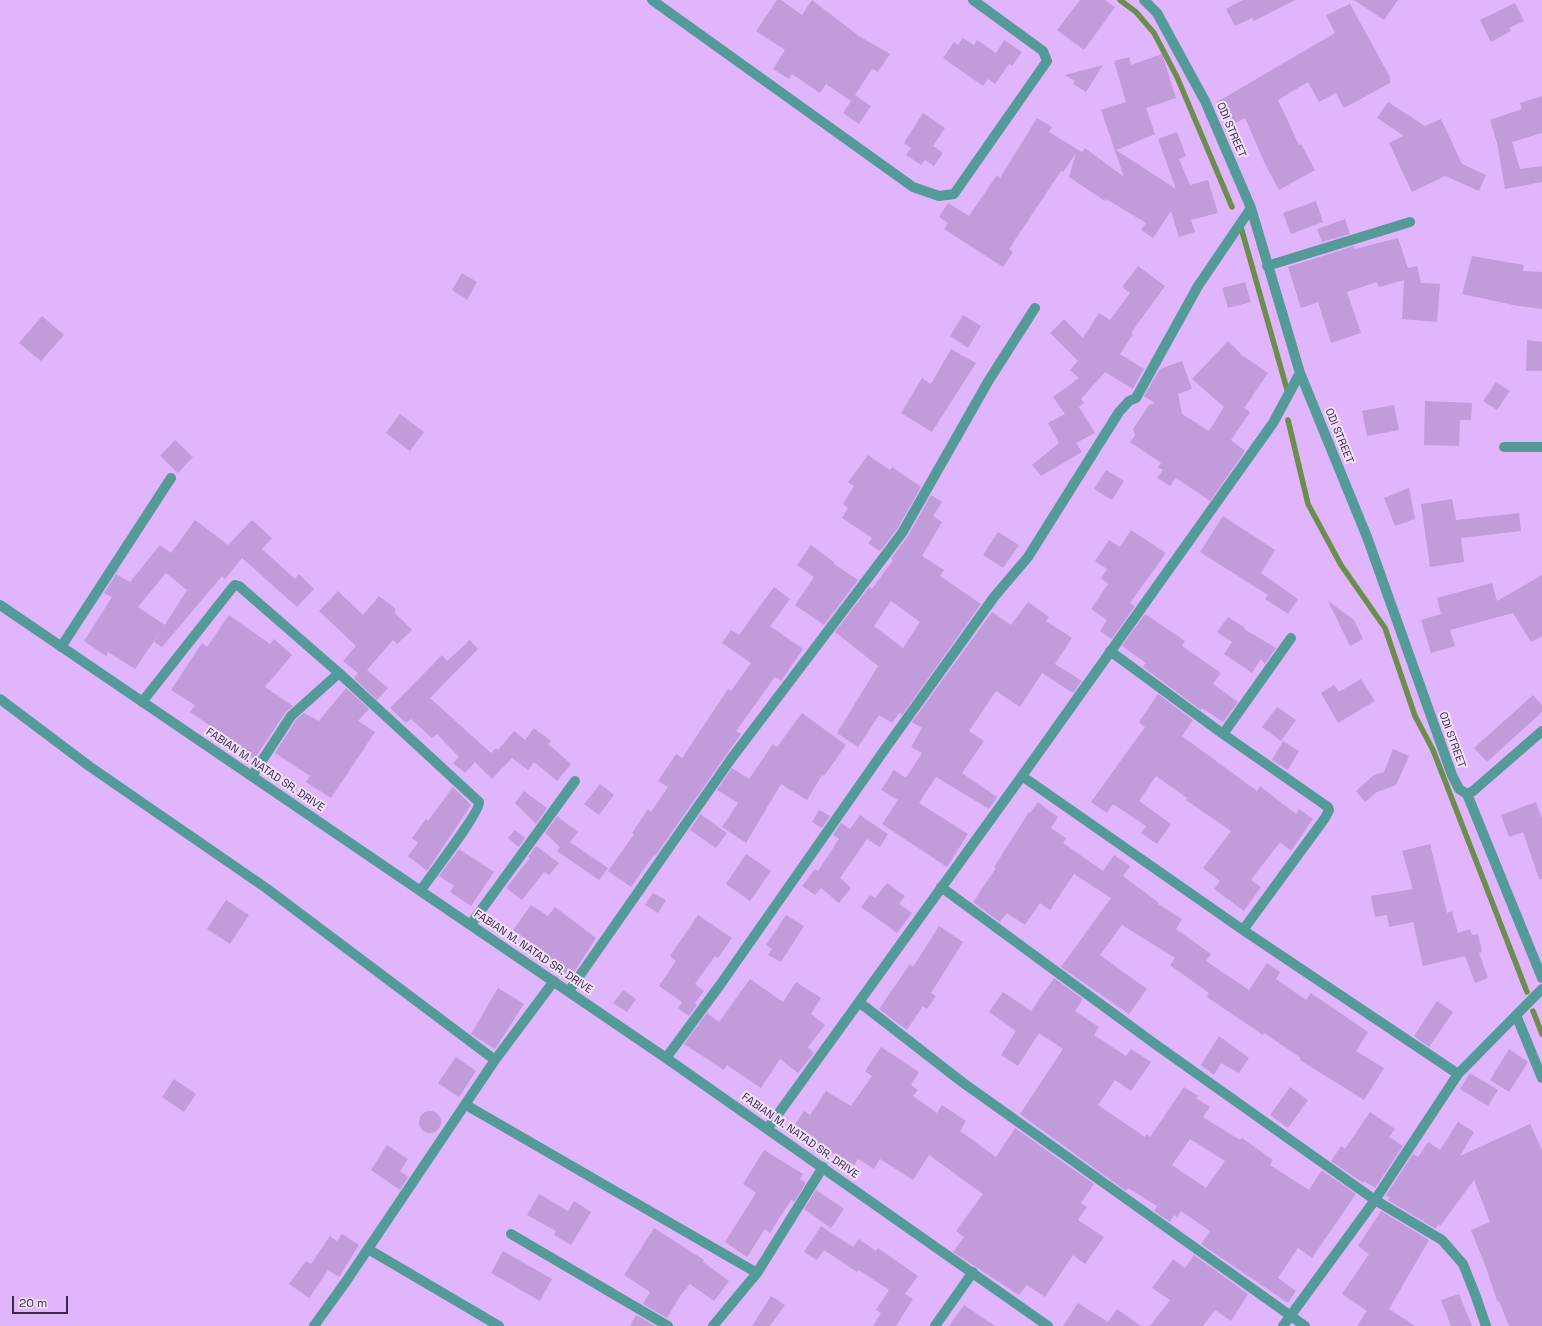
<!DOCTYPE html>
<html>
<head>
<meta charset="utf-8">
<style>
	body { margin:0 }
	#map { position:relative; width:1542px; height:1326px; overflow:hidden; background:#e1b5fb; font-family:"Space Grotesk",sans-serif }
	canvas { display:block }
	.scale { position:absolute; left:12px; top:1296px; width:56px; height:18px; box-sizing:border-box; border:2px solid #3c2a46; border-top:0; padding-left:5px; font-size:12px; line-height:14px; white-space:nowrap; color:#3c2a46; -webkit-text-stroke:3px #f3e2ff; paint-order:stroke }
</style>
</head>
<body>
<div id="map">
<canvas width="1542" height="1326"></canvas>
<div class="scale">20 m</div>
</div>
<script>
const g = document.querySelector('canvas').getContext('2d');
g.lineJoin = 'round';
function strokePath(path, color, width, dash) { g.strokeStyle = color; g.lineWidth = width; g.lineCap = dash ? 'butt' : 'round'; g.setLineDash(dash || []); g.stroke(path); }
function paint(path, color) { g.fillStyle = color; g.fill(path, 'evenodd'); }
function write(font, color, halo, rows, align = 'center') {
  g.font = font + ' "Space Grotesk",sans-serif'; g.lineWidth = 4; g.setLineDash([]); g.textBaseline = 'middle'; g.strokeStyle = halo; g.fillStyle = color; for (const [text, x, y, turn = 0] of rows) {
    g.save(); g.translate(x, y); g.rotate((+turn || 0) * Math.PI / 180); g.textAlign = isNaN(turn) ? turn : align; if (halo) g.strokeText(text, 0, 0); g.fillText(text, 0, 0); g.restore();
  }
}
strokePath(new Path2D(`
	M1120,0l16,12 18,21 23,44 55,130
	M1240,224l48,169
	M1288,420l20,84 33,61 44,63 30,88 18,34 94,242
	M1533,1011l9,23`), '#6b8e4f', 5.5);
paint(new Path2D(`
	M777,0h4l21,15 10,-15 47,36 31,18 -12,18 -6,-3 -17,26 16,11 -12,18 -16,-11 8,-12 -25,-17 -6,9 -28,-19 -3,5 -16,-10 12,-19 -29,-19z
	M1080,0h25l10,7 -31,43 -27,-20z
	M1243,0h52l-41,21 -2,-3 -17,8 -9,-17z
	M1354,0h44l-14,20z
	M1515,3l9,18 -15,7 2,3 -20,11 -11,-22z
	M1350,4l40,73v6l-46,25 -8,-15 -17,9 -11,-20 -30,18 21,45 2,-1 14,26 -36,20 -14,-26 -20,-46 -15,8 -13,-24 118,-69 -9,-18z
	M963,38l11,7 3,-5 19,13 8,-13 18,12 -10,14 -3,-2 -14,20 -7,-5 -5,7 -40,-28 11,-16 4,3z
	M1162,54l14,44 -30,10 9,26 -39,16 60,39 -18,-50 19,-7 9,24 -7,3 11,26 18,-5 10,33 -27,7 4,12 -16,5 -8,-26 -18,27 -12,-8 5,-7 -40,-24 -1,2 -36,-24 7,-24 -13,19 -2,-1 -52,78 4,3 -10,15 -59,-38 4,-6 -9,-6 9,-14 21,13 28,-41 3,3 37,-60 15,9 -3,5 33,20 3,-4 39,29 -23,-67 25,-8 -12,-41 15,-4 2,8z
	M1103,65l-17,27 -13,-8 2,-3 -10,-6z
	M1542,96v37l-30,9 8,27 22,-3v16l-37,7 -8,-46 -7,-23 32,-11 -2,-6z
	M1388,102l37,24 16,-7 21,45 24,11 -7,16 -34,-15 -33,16 -23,-49 15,-7 -27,-18z
	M923,113l22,15 -12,18 10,7 -9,13 -9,-6 -4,5 -15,-10 5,-7 -7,-5z
	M1316,201l7,21 -32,12 -8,-21z
	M1345,219l5,15 -28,8 -5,-13z
	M1398,238l10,30 9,-2 4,17 19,1 -3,38 -35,-3 2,-39 -25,7 -2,-5 -30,10 14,41 -30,10 -13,-41 -17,6 -13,-41 66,-21 1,3z
	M1472,256l52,9 -1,6 19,1v37l-24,-3 -56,-12z
	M1138,266l27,20 -34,47 2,1 -13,20 24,15 -11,20 -28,-17 -24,27 3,4 -5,4 16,26 -19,10 6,9 -41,24 -9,-11 27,-22 -11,-20 17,-9 -12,-17 26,-19 -9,-8 8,-9 -28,-28 14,-14 19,19 16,-25 11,7 20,-27 -8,-6z
	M462,273l15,9 -10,18 -15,-10z
	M1245,282l6,20 -23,6 -6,-20z
	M963,315l18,11 -13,22 -18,-12z
	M42,316l22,19 -23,26 -22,-18z
	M1527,340l15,2v29h-16z
	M1228,341l14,14 26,18 -24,35 6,4 -19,28 14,11 -35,50 -34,-23 -6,8 -13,-8 6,-8 -5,-3 3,-4 -31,-21 5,-7 -2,-6 16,-24 6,-2 -11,-7 16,-27 22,-8 10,28 -14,5 4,20 27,17 15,-24 -32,-28z
	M951,349l25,14 -44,69 -31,-19 21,-35 9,6z
	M1496,382l14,9 -13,19 -14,-9z
	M1425,401l47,2 -1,17h-11l-1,26 -35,-1z
	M1394,405l5,25 -32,6 -5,-25z
	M400,414l24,18 -14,19 -24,-18z
	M175,440l18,17 -15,16 -18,-17z
	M868,455l22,15 2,-3 29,20 -24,42 -17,22 -12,-8 4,-5 -30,-20 6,-10 -5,-4 11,-18 -6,-4z
	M1106,470l18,11 -12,19 -18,-11z
	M1409,488l6,31 -20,7 -11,-28z
	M931,495l11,7 -9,14 9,6 -20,34 22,14 -4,6 41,28 -79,111 -3,-2 -7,10 -13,-8 -21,32 -21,-14 41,-67 -43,-34 34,-45 3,2 21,-29 -2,-1 17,-23zM891,601l29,21 -17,26 -29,-22z
	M1452,499l4,21 63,-7 2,18 -60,7 3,24 -34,5 -9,-63z
	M1223,516l52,34 -14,23 37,26 -10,15 -23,-15 3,-4 -68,-43z
	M195,520l33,25 24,-25 20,18 -10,11 33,30 4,-5 15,15 -17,18 -55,-49 -17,21 -3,-3 -60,71 -8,-5 33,-52 -21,-17 -28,34 27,18 -30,44 -27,-17 -2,4 -22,-15 28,-44 -8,-4 12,-19 14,8 30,-37 11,8z
	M1131,530l35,23 -36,50 5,3 -23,33 -12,-8 7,-11 -16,-11 17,-25 -7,-6 6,-9 -12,-8 14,-21 11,7z
	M998,532l21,13 -16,23 -20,-13z
	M811,545l24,18 -1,1 24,16 -34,45 -29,-20 19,-28 -17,-12z
	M1542,575v61l-11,6 -18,-29 -63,17 5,16 -24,7 -10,-33 20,-6 -4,-16 55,-15 5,18z
	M774,587l16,12 -20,27 33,23 -22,32 -6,-4 -39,54 5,3 -86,122 -1,-1 -23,32 -23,-16 26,-37 -2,-1 16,-24 3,3 17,-25 -10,-6 18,-27 6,4 46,-69 3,2 20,-28 -29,-20 9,-13 8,5z
	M338,591l25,24 16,-19 17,13 -2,3 18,18 -15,14 -4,-4 -26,30 21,18 -11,12 -23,-22 4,-5 -15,-12 13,-15 -37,-35z
	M1328,601l26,19 9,19 -13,7z
	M1028,602l21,15 -3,4 26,17 -17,26 27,17 -9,12 -31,-20 -22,34 -24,-16 -27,40 15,10 -22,32 35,24 -8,12 -53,-32 -17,26 49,31 -21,33 -65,-43 16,-24 -17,-10 13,-20 12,8 16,-25 -11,-6 11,-19 -10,-6 80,-110 19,13z
	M1145,614l40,27 -3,5 39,27 -8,11 25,18 -15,20 -21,-14 -1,2 -58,-43 3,-4 -24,-17z
	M229,615l41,29 4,-5 18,16 -27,32 28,19 -7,6 -32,47 -30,-21 1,-2 -35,-24 5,-7 -24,-15 31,-47 5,4z
	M1228,617l17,11 -1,1 32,19 -11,16 -4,-5 -9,14 -28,-19 8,-12 -15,-10z
	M470,640l8,9 -48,49 61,55 5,-5 2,2 16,-19 11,9 9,-12 17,13 -3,3 23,20 -14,17 -23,-19 -6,8 -16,-12 -20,21 -17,-17 -10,11 -12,-10 6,-6 -22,-23 -5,4 -21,-19 -5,4 -16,-15 52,-53 5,6z
	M1361,679l14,22 -37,22 -17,-30 13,-8 5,7z
	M346,688l23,21 -11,12 17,11 -44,66 -25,-16 4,-6 -35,-23 21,-33 8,-7 15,8z
	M1158,694l35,26 -11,16 75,55 3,-5 36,28 3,-5 14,10 -22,32 -11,-9 -29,38 10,7 -17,24 -30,-22 6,-8 -17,-13 28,-37 -45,-31 1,-2 -31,-22 -17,25 32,23 -14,20 -16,-11 5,-7 -33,-22 -6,9 -16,-11 54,-75 -6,-5z
	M1533,695l9,10v7l-55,50 -13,-14z
	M1277,707l19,13 -15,21 -19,-14z
	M802,713l44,32 -22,31 -2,-1 -15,25 -26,-16 -35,59 -24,-16 16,-24 -21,-13 15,-22 17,11 24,-35 4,3z
	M1283,741l16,10 -11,19 -16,-10z
	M1393,749l16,7 -13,29 -19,7 -12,10 -9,-11 18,-16 10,-3z
	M600,784l14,11 -15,20 -15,-11z
	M453,787l18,18 -44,66 -19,-15 10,-13 -6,-5 14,-19 2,2z
	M524,791l23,17 -11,16 -21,-21z
	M1038,802l20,15 -7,11 15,10 -3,5 40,28 11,-16 16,11 -7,10 36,27 -1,1 24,15 -6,10 35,25 -5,7 43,29 18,-27 13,9 -4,7 30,21 5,-7 57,39 -12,19 28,17 -20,32 -64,-40 1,-2 -37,-25 -1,2 -56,-38 2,-4 -39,-28 5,-7 -53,-33 -22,30 47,34 -18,25 -68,-47 50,-69 -37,-24 -24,36 -10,-7 -15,22 -18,-12 -7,9 -27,-20 23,-34 -2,-1 35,-55 1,1z
	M1536,802l6,16v61h-3l-16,-47 -14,5 -8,-22z
	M819,810l11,6 -8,12 -10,-6z
	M700,814l27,19 -11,15 -26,-18z
	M860,815l28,19 -8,13 -13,-8 -27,39 11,10 -12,15 -18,-15 -6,7 -13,-9 13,-17 3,2 21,-32 -6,-4 8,-12 9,6z
	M557,816l21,16 -8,10 38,26 -9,12 -42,-29 3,-4 -15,-14z
	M515,830l10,8 -6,9 -11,-9z
	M1430,844l17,69 5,-2 6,22 12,-4 2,6 6,-1 4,18 -3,1 9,25 -13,5 -10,-27 -42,10 -10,-44 -24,5 -2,-12 -12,2 -4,-21 42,-7 -11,-38z
	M536,846l23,17 -10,12 -5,-3 -22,28 -16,-12 24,-30 -2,-1z
	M459,849l35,23 -23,34 -21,-14 4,-6 -15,-10z
	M746,854l25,17 -21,30 -24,-17z
	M887,883l18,13 -6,8 13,9 -15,20 -36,-26 9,-12 5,3z
	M653,893l13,7 -8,13 -13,-8z
	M226,900l23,15 -19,29 -23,-15z
	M531,905l17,11 7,-9 41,31 -25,39 -44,-31 3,-4 -17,-12z
	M698,915l34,23 -14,20 -3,-2 -20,28 9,7 -9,12 2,2 -8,11 -11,-8 4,-6 -23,-16 17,-25 -6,-5z
	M786,915l18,11 -23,36 -13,-7 4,-6 -6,-4z
	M939,926l24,16 -32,51 5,3 -9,13 -4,-3 -16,24 -28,-21 31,-45 3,3z
	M1054,978l29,21 -8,12 24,16 -5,8 32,21 5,-7 20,13 -20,29 -16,-11 -17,25 47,32 2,-3 3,3 34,-50 14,9 -2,2 14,9 -7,10 37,23 2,-2 31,22 -3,5 39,25 12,-19 3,1 32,22 -44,64 -14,-10 -20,30 18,13 -8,12 -87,-59 9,-13 -29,-20 -4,6 -3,-2 -4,7 -16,-11 3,-5 -29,-18 -2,3 -106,-77 43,-65 -24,-16 -21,33 -17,-11 15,-24 -27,-19 14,-20 28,19zM1190,1139l35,22 -19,27 -34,-23z
	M750,979l33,23 13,-20 25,16 -10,16 14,11 -17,22 6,6 -16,20 -18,-14 -19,29 -34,-23 -3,5 -40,-26 23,-31 12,9z
	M498,988l26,16 -29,45 -24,-15z
	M623,990l13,9 -9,13 -14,-9z
	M1437,1001l16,11 -24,35 -15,-11z
	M1219,1036l30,22 -10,15 -18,-10 -7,12 -13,-10z
	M881,1047l38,25 -8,13 7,5 -5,6 24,17 5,-8 24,16 -6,10 36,26 19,-29 79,56 -13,19 6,4 -9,13 26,17 -19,27 -12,-9 -28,42 -18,-12 -8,10 -66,-43 11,-15 -8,-6 27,-37 -54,-39 -16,25 -33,-21 -6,10 -16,-10 -4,6 -37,-21 -2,3 -24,-17 13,-19 6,4 16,-24 25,15 21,-30 -7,-5z
	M1509,1049l19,13 -19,30 -19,-12z
	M456,1057l20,14 -17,26 -21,-14z
	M1470,1073l28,17 -10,16 -28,-17z
	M174,1079l22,15 -12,18 -22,-15z
	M1290,1087l18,13 -20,28 -18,-13z
	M419 1122a11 11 0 1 1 22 0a11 11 0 1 1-22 0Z
	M1370,1112l25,17 -6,8 14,9 -28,42 -11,-7 -1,2 -32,-22 10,-15 4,3z
	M1458,1122l16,10 -14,24 70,-32 12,26v176h-33l-10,-25h-2l-10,-31 -16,-40 19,-8 -16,-42 -34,46 -2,-2 -2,5 -48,-29 2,-2 -4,-3 27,-41 5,3 10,-15 12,8z
	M387,1145l21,14 -8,12 8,6 -8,13 -29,-20z
	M764,1150l39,24 -3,5 6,4 -12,19 -3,-2 -21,33 -5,-4 -18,28 -22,-15 31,-49 -13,-9z
	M816,1190l28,19 -13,19 -27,-19z
	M539,1194l29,17 6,-10 17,11 -20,33 -17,-10 2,-4 -29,-16z
	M1381,1211l48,29 -40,69 26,17h-58l10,-15 -25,-17 27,-40 -11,-8z
	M821,1226l32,21 6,-8 17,12 2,-3 40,28 -13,18 8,5 -17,27h-23l8,-13 -5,-3 13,-20 -30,-20 -2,2 -33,-22 -7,10 -13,-8z
	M654,1228l50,32 -1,2 26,19 -15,20 -24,-17 -10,12 -13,22 -24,-14 7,-12 -26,-17z
	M342,1234l17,11 -20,32 -11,-7 -19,28 -20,-14 17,-23 5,3 19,-28 7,5z
	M503,1251l49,28 -12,22 -49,-28z
	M1194,1255l54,39 -17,27 -16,-11 -12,16h-53l20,-26 -18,-12 21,-29 12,9z
	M1459,1294l13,32h-21l-10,-26z
	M771,1296l14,9 -15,21h-18z
	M1078,1303l30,19 9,-13 24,17h-78z
	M964,1305l31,21h-46z
	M636,1315l19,11h-25z`), '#c29bda');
strokePath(new Path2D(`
	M652,0l261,187 26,9 15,-2 93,-133 -4,-10 -70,-51
	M1144,0l13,13 48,88 46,107 49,165 67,164 85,238 7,14 8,5 6,-3 69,-60
	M1267,266l143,-44
	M1504,447h38
	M0,605l666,453 382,268
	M61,647l110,-169
	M1110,651l113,83 105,73 1,3 -4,8 -82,112
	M0,699l89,67 177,122 229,172
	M142,702l90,-114 3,-3 4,1 100,87 140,129c2,9 -50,76 -58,88
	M1223,734l68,-96
	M252,776l39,-60 48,-43
	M1022,776l221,154 215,144
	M1467,794l75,184
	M941,887l214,157 220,156 67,40 21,24 12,30 11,32
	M471,924l104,-143
	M569,991l162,-232 171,-226 87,-153 46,-72
	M859,1002l103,80 343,244
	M1516,1015l26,63
	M666,1058l54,-73 165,-236 109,-152 34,-40 91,-145 10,-11 7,-3 62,-112 53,-78
	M466,1105l291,168
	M768,1128l254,-352 251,-353 27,-50
	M511,1234l157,92
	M368,1249l131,77
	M314,1326l33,-46 148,-220 59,-79
	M713,1326l44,-53 66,-106
	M935,1326l38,-54
	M1283,1326l92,-126 83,-126 84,-85`), '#549a98', 10);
write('11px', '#3c2a46', '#f3e2ff', [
	["ODI STREET",1231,130,67],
	["ODI STREET",1339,436,68],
	["ODI STREET",1452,740,70],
	["FABIAN M. NATAD SR. DRIVE",265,770,34],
	["FABIAN M. NATAD SR. DRIVE",533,952,34],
	["FABIAN M. NATAD SR. DRIVE",800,1136,35]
]);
</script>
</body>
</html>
